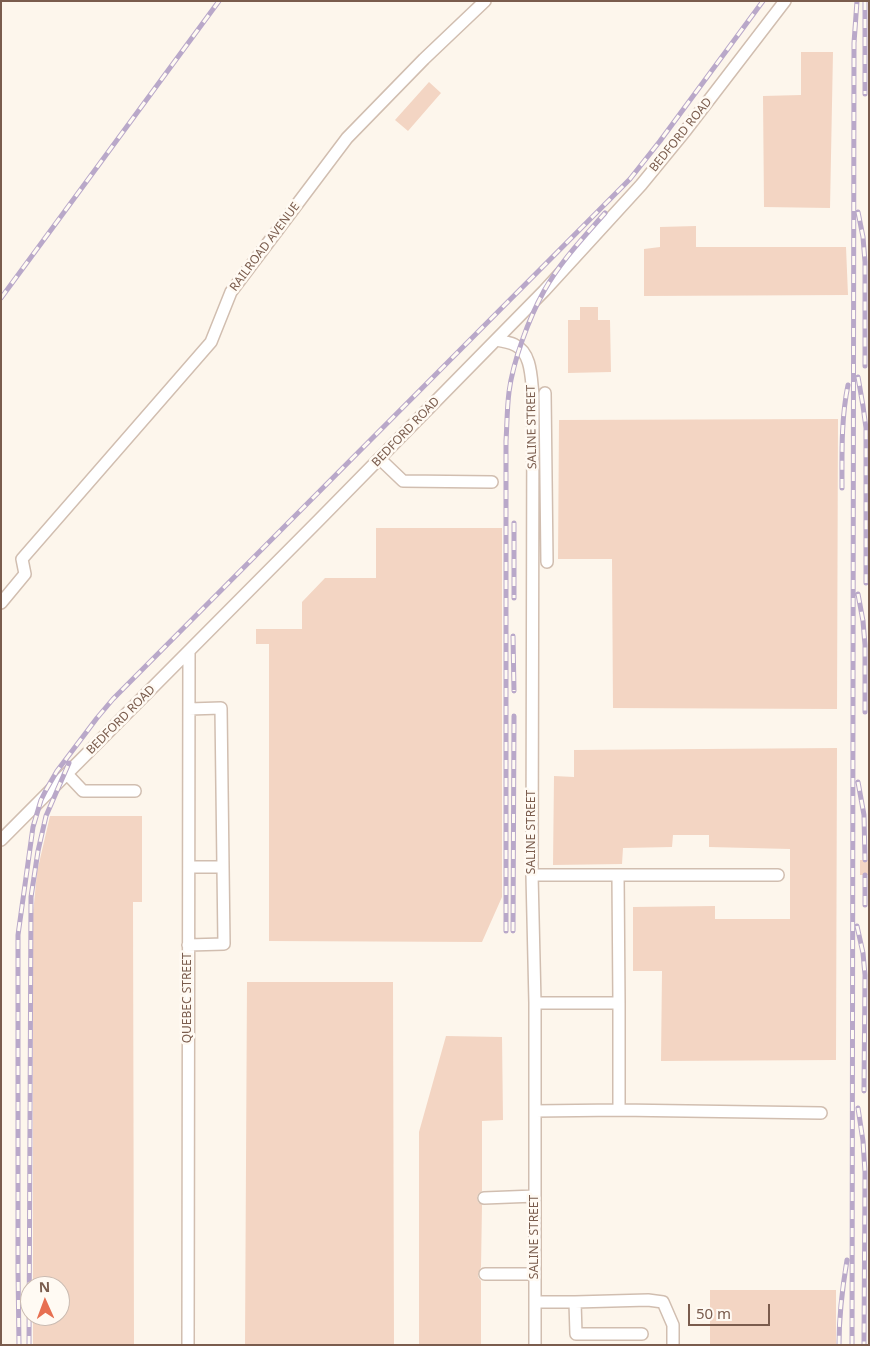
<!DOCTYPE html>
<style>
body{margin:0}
#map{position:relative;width:870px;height:1346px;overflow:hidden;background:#fdf6ec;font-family:"Noto Sans",sans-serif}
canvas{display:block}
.frame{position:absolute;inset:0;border:2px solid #7a5c4d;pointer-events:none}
.north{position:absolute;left:20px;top:1276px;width:50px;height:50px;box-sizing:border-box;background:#fffaf3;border:1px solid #cabbb1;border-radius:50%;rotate:358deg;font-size:14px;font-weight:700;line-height:20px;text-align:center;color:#7a5c4d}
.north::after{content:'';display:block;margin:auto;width:18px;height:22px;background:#e76f51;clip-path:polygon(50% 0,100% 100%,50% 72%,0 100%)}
.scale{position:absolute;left:688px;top:1304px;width:82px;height:22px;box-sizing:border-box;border:2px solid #7a5c4d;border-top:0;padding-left:6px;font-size:15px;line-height:18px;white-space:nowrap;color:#7a5c4d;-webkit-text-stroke:4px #fffaf3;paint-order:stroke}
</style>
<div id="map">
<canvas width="870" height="1346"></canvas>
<div class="frame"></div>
<div class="north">N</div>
<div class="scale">50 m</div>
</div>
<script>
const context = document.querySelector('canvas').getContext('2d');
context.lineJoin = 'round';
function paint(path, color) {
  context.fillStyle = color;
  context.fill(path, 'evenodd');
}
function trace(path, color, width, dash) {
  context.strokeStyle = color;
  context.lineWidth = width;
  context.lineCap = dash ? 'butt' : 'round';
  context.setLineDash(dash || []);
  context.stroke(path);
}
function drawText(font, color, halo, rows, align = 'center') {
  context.font = font + ' "Noto Sans",sans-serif';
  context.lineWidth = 5;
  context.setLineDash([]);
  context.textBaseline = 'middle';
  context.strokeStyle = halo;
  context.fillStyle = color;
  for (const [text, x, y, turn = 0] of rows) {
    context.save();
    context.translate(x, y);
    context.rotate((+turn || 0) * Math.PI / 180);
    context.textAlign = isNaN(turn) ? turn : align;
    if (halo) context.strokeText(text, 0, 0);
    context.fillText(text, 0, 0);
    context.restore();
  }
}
paint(new Path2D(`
 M801,52h32l-3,156 -66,-1 -1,-111 38,-1z
 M429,82l12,11 -33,38 -13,-11z
 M696,226v21h150l2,48 -204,1v-47l16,-2v-20z
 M580,307h18v13h12l1,52 -43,1v-53h12z
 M838,419l-1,290 -224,-1 -1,-149h-54l1,-139z
 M376,528h126v369l-20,45 -213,-1v-297h-13v-15h46v-27l23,-24h51z
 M837,748l-1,312 -175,1 1,-90h-29v-64l82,-1v13h75v-70l-81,-2v-12h-36l-1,12 -49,1 -1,16 -69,1 1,-89 20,1v-27z
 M50,816h92v86h-9l1,442h-101v-28h27v-30h-27v-372l4,-42z
 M860,860h9v15h-9z
 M247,982h146l1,363h-149z
 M446,1036l56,1 1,83 -21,1v70l-4,3 -1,4 1,4 4,3 -1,62 -3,7v3l3,4v64h-62v-213z
 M710,1290h126v55h-126z`), '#f3d5c3');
const minor = new Path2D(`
 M496,340c6,1 13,2 19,5 17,8 16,34 18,50l-1,480 3,128v342
 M545,393l2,169
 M380,459l23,22 89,1
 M1,603l24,-29 -3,-15 189,-217 20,-50 116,-154 77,-79 61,-58
 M67,774l16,17h52
 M1,840l318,-320 225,-229 97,-106 45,-55 99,-129
 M189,867h34l-2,-159 -32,1
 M532,875h86l1,128h-84
 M618,875h160
 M188,945l36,-1 -1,-77
 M619,1110l202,3
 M535,1111l84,-1v-107
 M484,1198l51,-2
 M485,1274h50
 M535,1302h40l73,-2 15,2 10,23v20
 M575,1302l1,32h66
 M188,1345l1,-694`);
trace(minor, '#d1beb0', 14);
trace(minor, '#fff', 11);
const rail = new Path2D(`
 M865,1v93
 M858,212l5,25 2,25v104
 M1,298l218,-297
 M858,377l5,29 3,22v155
 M842,488c0,-35 -1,-69 6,-103
 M514,523v75
 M858,594l5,27 2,24v67
 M513,636l1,55
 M858,782l6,33 1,45
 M865,905v-30
 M857,926l6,27 2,22 -1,116
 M506,931v-490c1,-16 1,-33 3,-49 4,-31 20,-74 35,-101 16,-29 39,-53 61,-78
 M513,931l1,-215
 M858,1108l5,33 2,31 -1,173
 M19,1345l-1,-75v-335l15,-108 8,-27 5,-10 11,-19 40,-53 16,-19 517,-520 30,-38 103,-140
 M29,1345l2,-448 7,-46 8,-35 23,-53
 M839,1345c0,-30 3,-55 8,-85
 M852,1345l2,-1302 3,-42`);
trace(rail, '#b9a8c9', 5);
trace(rail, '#fffaf3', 3, [9]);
drawText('12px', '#7a5c4d', '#fffaf3', [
 ["BEDFORD ROAD",681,135,-51],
 ["RAILROAD AVENUE",265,247,-53],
 ["SALINE STREET",532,427,-91],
 ["BEDFORD ROAD",406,432,-46],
 ["BEDFORD ROAD",121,720,-45],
 ["SALINE STREET",532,832,-90],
 ["QUEBEC STREET",188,998,-90],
 ["SALINE STREET",535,1237,-90]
]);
</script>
